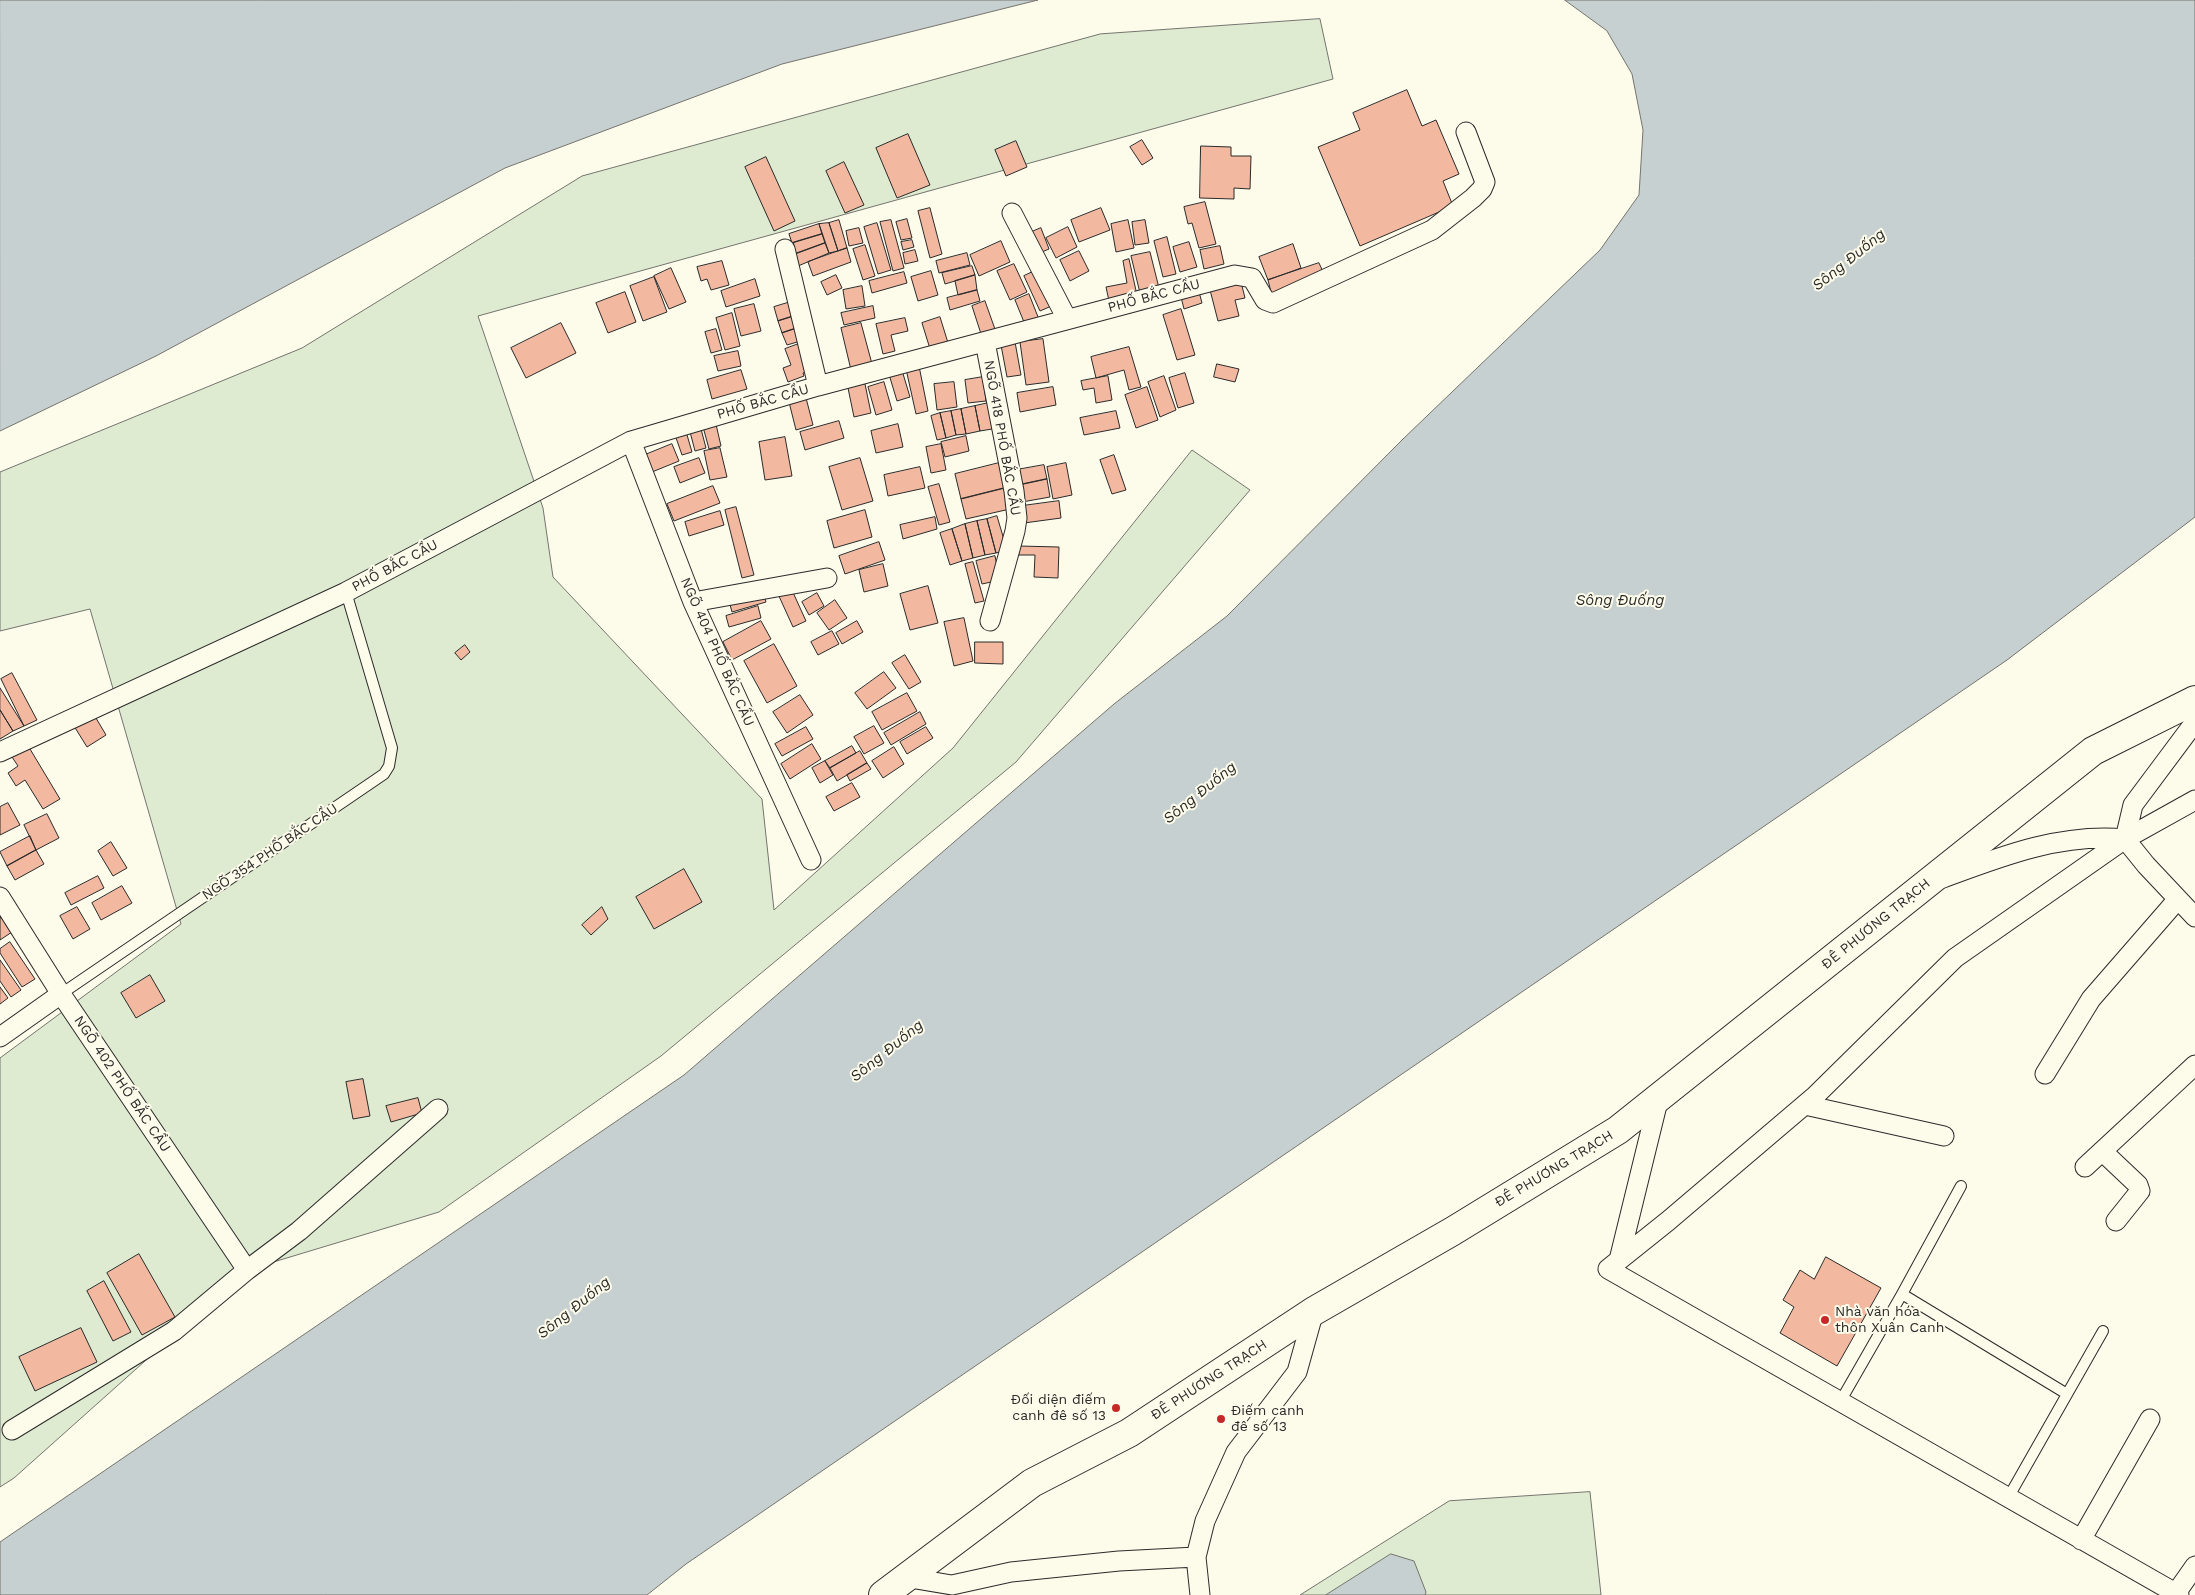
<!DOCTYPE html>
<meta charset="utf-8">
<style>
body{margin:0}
canvas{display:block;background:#fdfbea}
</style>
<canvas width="2195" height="1595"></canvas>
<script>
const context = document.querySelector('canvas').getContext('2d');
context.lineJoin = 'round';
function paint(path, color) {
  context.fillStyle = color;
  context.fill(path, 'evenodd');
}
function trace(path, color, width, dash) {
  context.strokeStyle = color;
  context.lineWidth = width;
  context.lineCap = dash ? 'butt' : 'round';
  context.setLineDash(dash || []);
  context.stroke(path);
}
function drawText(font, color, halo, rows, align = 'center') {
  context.font = font + ' "Work Sans",sans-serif';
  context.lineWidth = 4;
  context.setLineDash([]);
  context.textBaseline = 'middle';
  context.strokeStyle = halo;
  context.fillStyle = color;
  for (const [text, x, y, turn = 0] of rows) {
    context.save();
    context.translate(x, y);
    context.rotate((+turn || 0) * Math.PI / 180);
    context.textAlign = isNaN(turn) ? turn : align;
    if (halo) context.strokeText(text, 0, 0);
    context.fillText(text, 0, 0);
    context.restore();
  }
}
const green = new Path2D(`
 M1320,19l13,60 -855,237 65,192 10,69 209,222 12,111 179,-162 239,-298 58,40 -234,272 -355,294 -222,156 -192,58 -233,208 -14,9v-429l181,-134 -91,-315 -90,22v-159l302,-124 280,-172 518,-142z
 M1590,1492l11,103h-301l149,-94z`);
paint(green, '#deebd1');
trace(green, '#74746e', 1);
const water = new Path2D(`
 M0,0h1038l-256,64 -277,104 -349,188 -156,75z
 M1565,0h630v517l-188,143 -1321,904 -39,31h-647v-53l684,-467 430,-371 113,-88 176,-177 197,-189 39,-55 4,-65 -11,-56 -25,-43z
 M1391,1554l23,7 12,31 -1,3h-99z`);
paint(water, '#c7d0d0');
trace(water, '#74746e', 1);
const building = new Path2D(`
 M1407,90l15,36 14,-6 23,54 -16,7 10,25 -93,40 -42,-99 42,-17 -7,-17z
 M908,134l22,51 -33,13 -21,-50z
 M1142,140l11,18 -11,7 -12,-18z
 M1016,141l11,26 -21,9 -11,-26z
 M1201,146l30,1v9h20l-1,33 -16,-1v11l-34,-1z
 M766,157l29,64 -21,10 -29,-64z
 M844,162l20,43 -19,8 -19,-42z
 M1205,202l11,42 -17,4 -7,-25 -4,1 -4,-17z
 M930,208l12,46 -12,4 -12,-47z
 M1101,208l9,22 -31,12 -8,-22z
 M907,219l5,19 -11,2 -5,-18z
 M839,220l8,28 -9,3 -9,-28z
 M891,220l13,48 -11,3 -13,-49z
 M1128,220l6,28 -18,4 -5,-28z
 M1145,220l4,23 -14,2 -3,-23z
 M829,223l9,28 -9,2 -10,-29z
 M877,223l14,47 -13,4 -14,-47z
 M819,224l3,10 -30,9 -3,-9z
 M1068,227l9,20 -21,11 -10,-20z
 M859,228l4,15 -14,3 -3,-15z
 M1041,228l8,21 -14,6 -8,-21z
 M822,234l3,9 -30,11 -3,-11z
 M1167,237l9,37 -13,3 -9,-36z
 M912,240l2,7 -11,3 -2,-8z
 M1001,241l9,21 -31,14 -9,-21z
 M1189,242l8,25 -17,5 -7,-25z
 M825,243l4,10 -31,13 -3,-12z
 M1293,244l8,24 -33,12 -9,-23z
 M865,245l10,31 -12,4 -10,-31z
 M1220,246l4,18 -20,5 -4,-19z
 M847,248l4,14 -38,14 -5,-14z
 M915,250l3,11 -13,3 -2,-11z
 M1079,251l10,20 -19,10 -10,-21z
 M1150,252l9,36 -19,5 -9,-37z
 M967,253l3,12 -31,8 -3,-12z
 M1129,259l8,36 -28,6 -3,-14 21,-4 -4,-22z
 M722,261l7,24 -18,5 -4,-11 -6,2 -4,-14z
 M1319,263l6,13 -53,20 -4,-16z
 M1014,264l13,28 -17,8 -13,-29z
 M972,266l3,9 -30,9 -3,-11z
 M671,268l15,34 -17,7 -15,-33z
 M1039,269l17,35 -16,7 -16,-35z
 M931,271l7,24 -20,6 -7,-24z
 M904,272l3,11 -35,10 -3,-12z
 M836,275l6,13 -15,7 -6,-13z
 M975,275l2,15 -19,5 -3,-14z
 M654,277l13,35 -24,9 -13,-35z
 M1240,278l5,20 -10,2 4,16 -21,5 -9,-35z
 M755,279l5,17 -34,11 -5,-16z
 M862,286l3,20 -19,3 -3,-19z
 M1198,288l4,15 -18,6 -4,-16z
 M977,290l3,11 -30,9 -3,-12z
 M625,292l11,30 -28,11 -12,-30z
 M1029,294l11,28 -14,5 -11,-27z
 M794,301l3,14 -19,6 -4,-14z
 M985,301l11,31 -14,5 -10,-31z
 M754,304l7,27 -20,5 -7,-27z
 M873,306l2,12 -31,7 -3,-12z
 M1181,309l14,46 -18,5 -14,-45z
 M732,313l8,33 -15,4 -9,-32z
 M797,315l3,12 -18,6 -4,-12z
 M940,317l9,29 -18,6 -9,-29z
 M905,318l3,13 -17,4 4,16 -12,3 -7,-30z
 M561,323l15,30 -50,25 -15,-30z
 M861,323l11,41 -21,6 -10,-42z
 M800,327l4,13 -17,5 -5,-12z
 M716,329l6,21 -11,3 -6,-21z
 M1043,339l6,43 -23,3 -6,-43z
 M804,342l9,27 -10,4 1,3 -16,6 -5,-14 8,-3 -6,-16z
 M1015,342l6,33 -14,2 -6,-32z
 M1129,347l12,40 -12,3 -5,-20 -28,8 -5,-21z
 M738,351l3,15 -23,5 -4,-15z
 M1217,364l22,5 -4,13 -21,-5z
 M919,366l9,45 -12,3 -10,-45z
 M901,367l9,30 -13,4 -9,-30z
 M741,370l6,19 -35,10 -5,-19z
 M1185,373l9,30 -16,5 -9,-30z
 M1108,376l4,24 -16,3 -2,-15 -11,2 -2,-9z
 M1164,376l12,34 -16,7 -12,-35z
 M983,377l3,24 -18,2 -3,-23z
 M884,382l8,28 -16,5 -8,-28z
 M954,382l3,25 -20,3 -3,-26z
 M865,384l6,29 -17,4 -6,-29z
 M1053,387l3,18 -36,7 -3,-19z
 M1147,387l11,33 -22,8 -11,-33z
 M805,394l8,31 -17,5 -8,-32z
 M993,402l5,26 -18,3 -5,-25z
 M975,406l5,25 -14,3 -5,-25z
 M961,409l5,25 -10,1 -5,-24z
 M951,411l5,24 -10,3 -6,-25z
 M1116,411l4,17 -36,7 -4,-17z
 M940,413l6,25 -9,2 -6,-24z
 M715,420l6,26 -12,3 -7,-26z
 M839,421l5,17 -39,12 -5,-18z
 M898,424l5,23 -27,6 -5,-22z
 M700,425l6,23 -11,3 -6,-23z
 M685,428l7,24 -10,3 -8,-23z
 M966,436l3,15 -24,6 -4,-15z
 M785,437l7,39 -27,4 -6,-38z
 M672,444l7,17 -27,11 -7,-17z
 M941,444l5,26 -15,3 -5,-26z
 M720,448l7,29 -17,3 -6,-29z
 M1114,455l12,35 -14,4 -12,-34z
 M699,458l6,15 -25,10 -6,-16z
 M860,458l13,43 -31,9 -13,-43z
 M999,463l6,25 -44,11 -6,-25z
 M1066,463l6,32 -19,4 -6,-32z
 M1044,465l3,14 -28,6 -3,-15z
 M920,467l5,21 -37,8 -4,-21z
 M1047,479l3,18 -28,5 -3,-17z
 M939,484l11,38 -11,3 -11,-38z
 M713,486l7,17 -46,18 -7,-17z
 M1005,488l5,21 -44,10 -5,-20z
 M1059,501l2,17 -37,5 -2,-17z
 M736,507l18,68 -12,3 -17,-68z
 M865,510l7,27 -38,11 -7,-27z
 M720,511l4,14 -35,11 -4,-14z
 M997,516l10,34 -11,3 -9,-34z
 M935,517l2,12 -34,10 -3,-14z
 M987,519l9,34 -11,2 -8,-34z
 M977,521l8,34 -12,3 -8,-34z
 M965,524l8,34 -11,3 -10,-32z
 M952,529l10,32 -12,4 -10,-32z
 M879,542l6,18 -40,14 -6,-18z
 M1019,546l40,1 -1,31 -24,-1 1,-22h-16z
 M995,556l5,24 -18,4 -6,-23z
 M973,562l11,39 -9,2 -10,-39z
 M883,564l5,22 -24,6 -5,-22z
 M928,586l10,37 -28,7 -10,-36z
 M791,588l15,33 -13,6 -15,-33z
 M763,591l3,11 -34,10 -3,-11z
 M817,593l7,13 -15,9 -7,-13z
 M835,600l12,18 -18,12 -12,-17z
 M758,606l3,12 -32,9 -3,-11z
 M964,618l9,43 -19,5 -10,-44z
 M761,621l10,18 -39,21 -9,-18z
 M857,621l6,11 -21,12 -6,-11z
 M832,631l7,13 -21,11 -7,-13z
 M975,642h28v22l-28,-1z
 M774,644l23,42 -30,17 -23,-42z
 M465,645l5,7 -9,8 -6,-7z
 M905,655l16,27 -12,7 -17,-26z
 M884,672l12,16 -29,21 -12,-16z
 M12,673l25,47 -13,6 -23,-47z
 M0,688l24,38 -11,5 -13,-21z
 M907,693l10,18 -35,19 -10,-18z
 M800,695l13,20 -26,18 -14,-21z
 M0,710l13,21 -13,8z
 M920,712l6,12 -35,21 -7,-12z
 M93,713l13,22 -19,12 -13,-21z
 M874,726l10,17 -20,11 -10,-17z
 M806,727l7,12 -31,17 -7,-12z
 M926,727l7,11 -26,16 -7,-12z
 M27,744l33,55 -17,10 -18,-29 -9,6 -8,-13 10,-7 -8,-12z
 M812,744l9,15 -31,20 -9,-15z
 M852,746l4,7 -26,15 -5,-7z
 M894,747l10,17 -21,14 -11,-17z
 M860,751l7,12 -30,18 -7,-13z
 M825,761l8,14 -13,8 -8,-15z
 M867,763l4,6 -21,12 -3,-6z
 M852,783l8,14 -26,14 -8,-14z
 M8,803l12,22 -20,10v-28z
 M47,814l12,24 -23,12 -12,-25z
 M30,836l6,14 -29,16 -7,-14z
 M111,842l16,26 -14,8 -15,-25z
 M36,850l8,14 -29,16 -8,-14z
 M684,869l18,33 -48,27 -18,-32z
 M98,876l6,12 -33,17 -6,-12z
 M122,886l10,17 -31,17 -9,-17z
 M77,907l13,22 -17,10 -13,-23z
 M602,907l6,12 -17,16 -9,-10z
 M2,917l10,15 -12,8v-22z
 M10,942l25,37 -13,8 -22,-34v-4z
 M0,960l21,30 -10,7 -11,-16z
 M150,975l15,26 -29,17 -15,-25z
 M0,987l8,11 -8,6z
 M363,1079l7,37 -17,3 -7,-37z
 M418,1098l4,15 -31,9 -5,-16z
 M139,1254l36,63 -33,18 -35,-62z
 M1826,1257l55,31 -44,78 -57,-33 14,-26 -11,-7 17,-30 14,9z
 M104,1281l27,51 -18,9 -26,-50z
 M81,1328l16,34 -62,29 -16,-34z`);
paint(building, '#f2b8a0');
trace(building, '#2b2b2b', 1);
const lane = new Path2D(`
 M61,994l323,-220 5,-8 3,-18 -46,-156
 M1961,1186l-59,108 165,100
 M1840,1402l62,-108
 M2008,1498l95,-167`);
const street = new Path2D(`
 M1012,213l55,106
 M785,249l33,137
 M985,342l29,149 3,27 -2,13 -25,90
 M631,441l62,161 118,258
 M693,602l134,-24
 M2195,722l-62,83 -8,34 21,26 49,52
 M0,752l346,-160 285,-151 187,-55 417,-111 17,3 13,22 8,3 159,-73 41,-32 9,-9 3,-7 -19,-50
 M1943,878c59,-22 118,-45 182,-39
 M0,897l61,97 186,276
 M0,1037l61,-43
 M2045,1074l46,-75 87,-100
 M1805,1105l139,31
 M2102,1151l36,34 2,6 -24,30
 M2085,1167l110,-102
 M1619,1260l40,-163
 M12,1430l162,-99 73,-61 52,-39 139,-122
 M2081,1540l69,-121
 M904,1577l48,8 59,-13 108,-11 77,-4
 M2176,1593l19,-27
 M1200,1595l-4,-38 9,-36 31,-69 61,-80 17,-61
 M2179,1595l-571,-326 60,-48 147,-125 140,-138 170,-119 70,-39`);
const primary = new Path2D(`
 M883,1595l149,-112 97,-50 185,-122 139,-80 165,-101 475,-379 102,-51`);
trace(lane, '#2b2b2b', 12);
trace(street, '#2b2b2b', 21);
trace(primary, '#2b2b2b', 30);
trace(lane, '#fdfbea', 10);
trace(street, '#fdfbea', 19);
trace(primary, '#fdfbea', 28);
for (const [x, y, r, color] of [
 [1825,1320,5,"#c62828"],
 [1116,1408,5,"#c62828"],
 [1221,1419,5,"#c62828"]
]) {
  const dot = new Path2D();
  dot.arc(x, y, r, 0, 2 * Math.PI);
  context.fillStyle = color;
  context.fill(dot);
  trace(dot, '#fdfbea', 2);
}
drawText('14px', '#2b2b2b', '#fdfbea', [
 ["PHỐ BẮC CẦU",1154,296,-15],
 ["PHỐ BẮC CẦU",763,402,-16],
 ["NGÕ 418 PHỐ BẮC CẦU",1002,438,80],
 ["PHỐ BẮC CẦU",395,566,-28],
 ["NGÕ 404 PHỐ BẮC CẦU",717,652,66],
 ["NGÕ 354 PHỐ BẮC CẦU",270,852,-34],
 ["ĐÊ PHƯƠNG TRẠCH",1876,924,-39],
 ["NGÕ 402 PHỐ BẮC CẦU",122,1084,56],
 ["ĐÊ PHƯƠNG TRẠCH",1554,1169,-31],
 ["ĐÊ PHƯƠNG TRẠCH",1209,1380,-33]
]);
drawText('14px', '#2b2b2b', '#fdfbea', [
 ["Nhà văn hóa",1835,1312],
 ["thôn Xuân Canh",1835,1328],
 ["Đối diện điếm",1106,1400,"right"],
 ["canh đê số 13",1106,1416,"right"],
 ["Điếm canh",1231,1411],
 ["đê số 13",1231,1427]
], 'left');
drawText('italic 15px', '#2b2b2b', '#fdfbea', [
 ["Sông Đuống",1849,260,-39],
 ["Sông Đuống",1620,601],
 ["Sông Đuống",1200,793,-39],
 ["Sông Đuống",887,1051,-39],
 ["Sông Đuống",574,1308,-39]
]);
</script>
